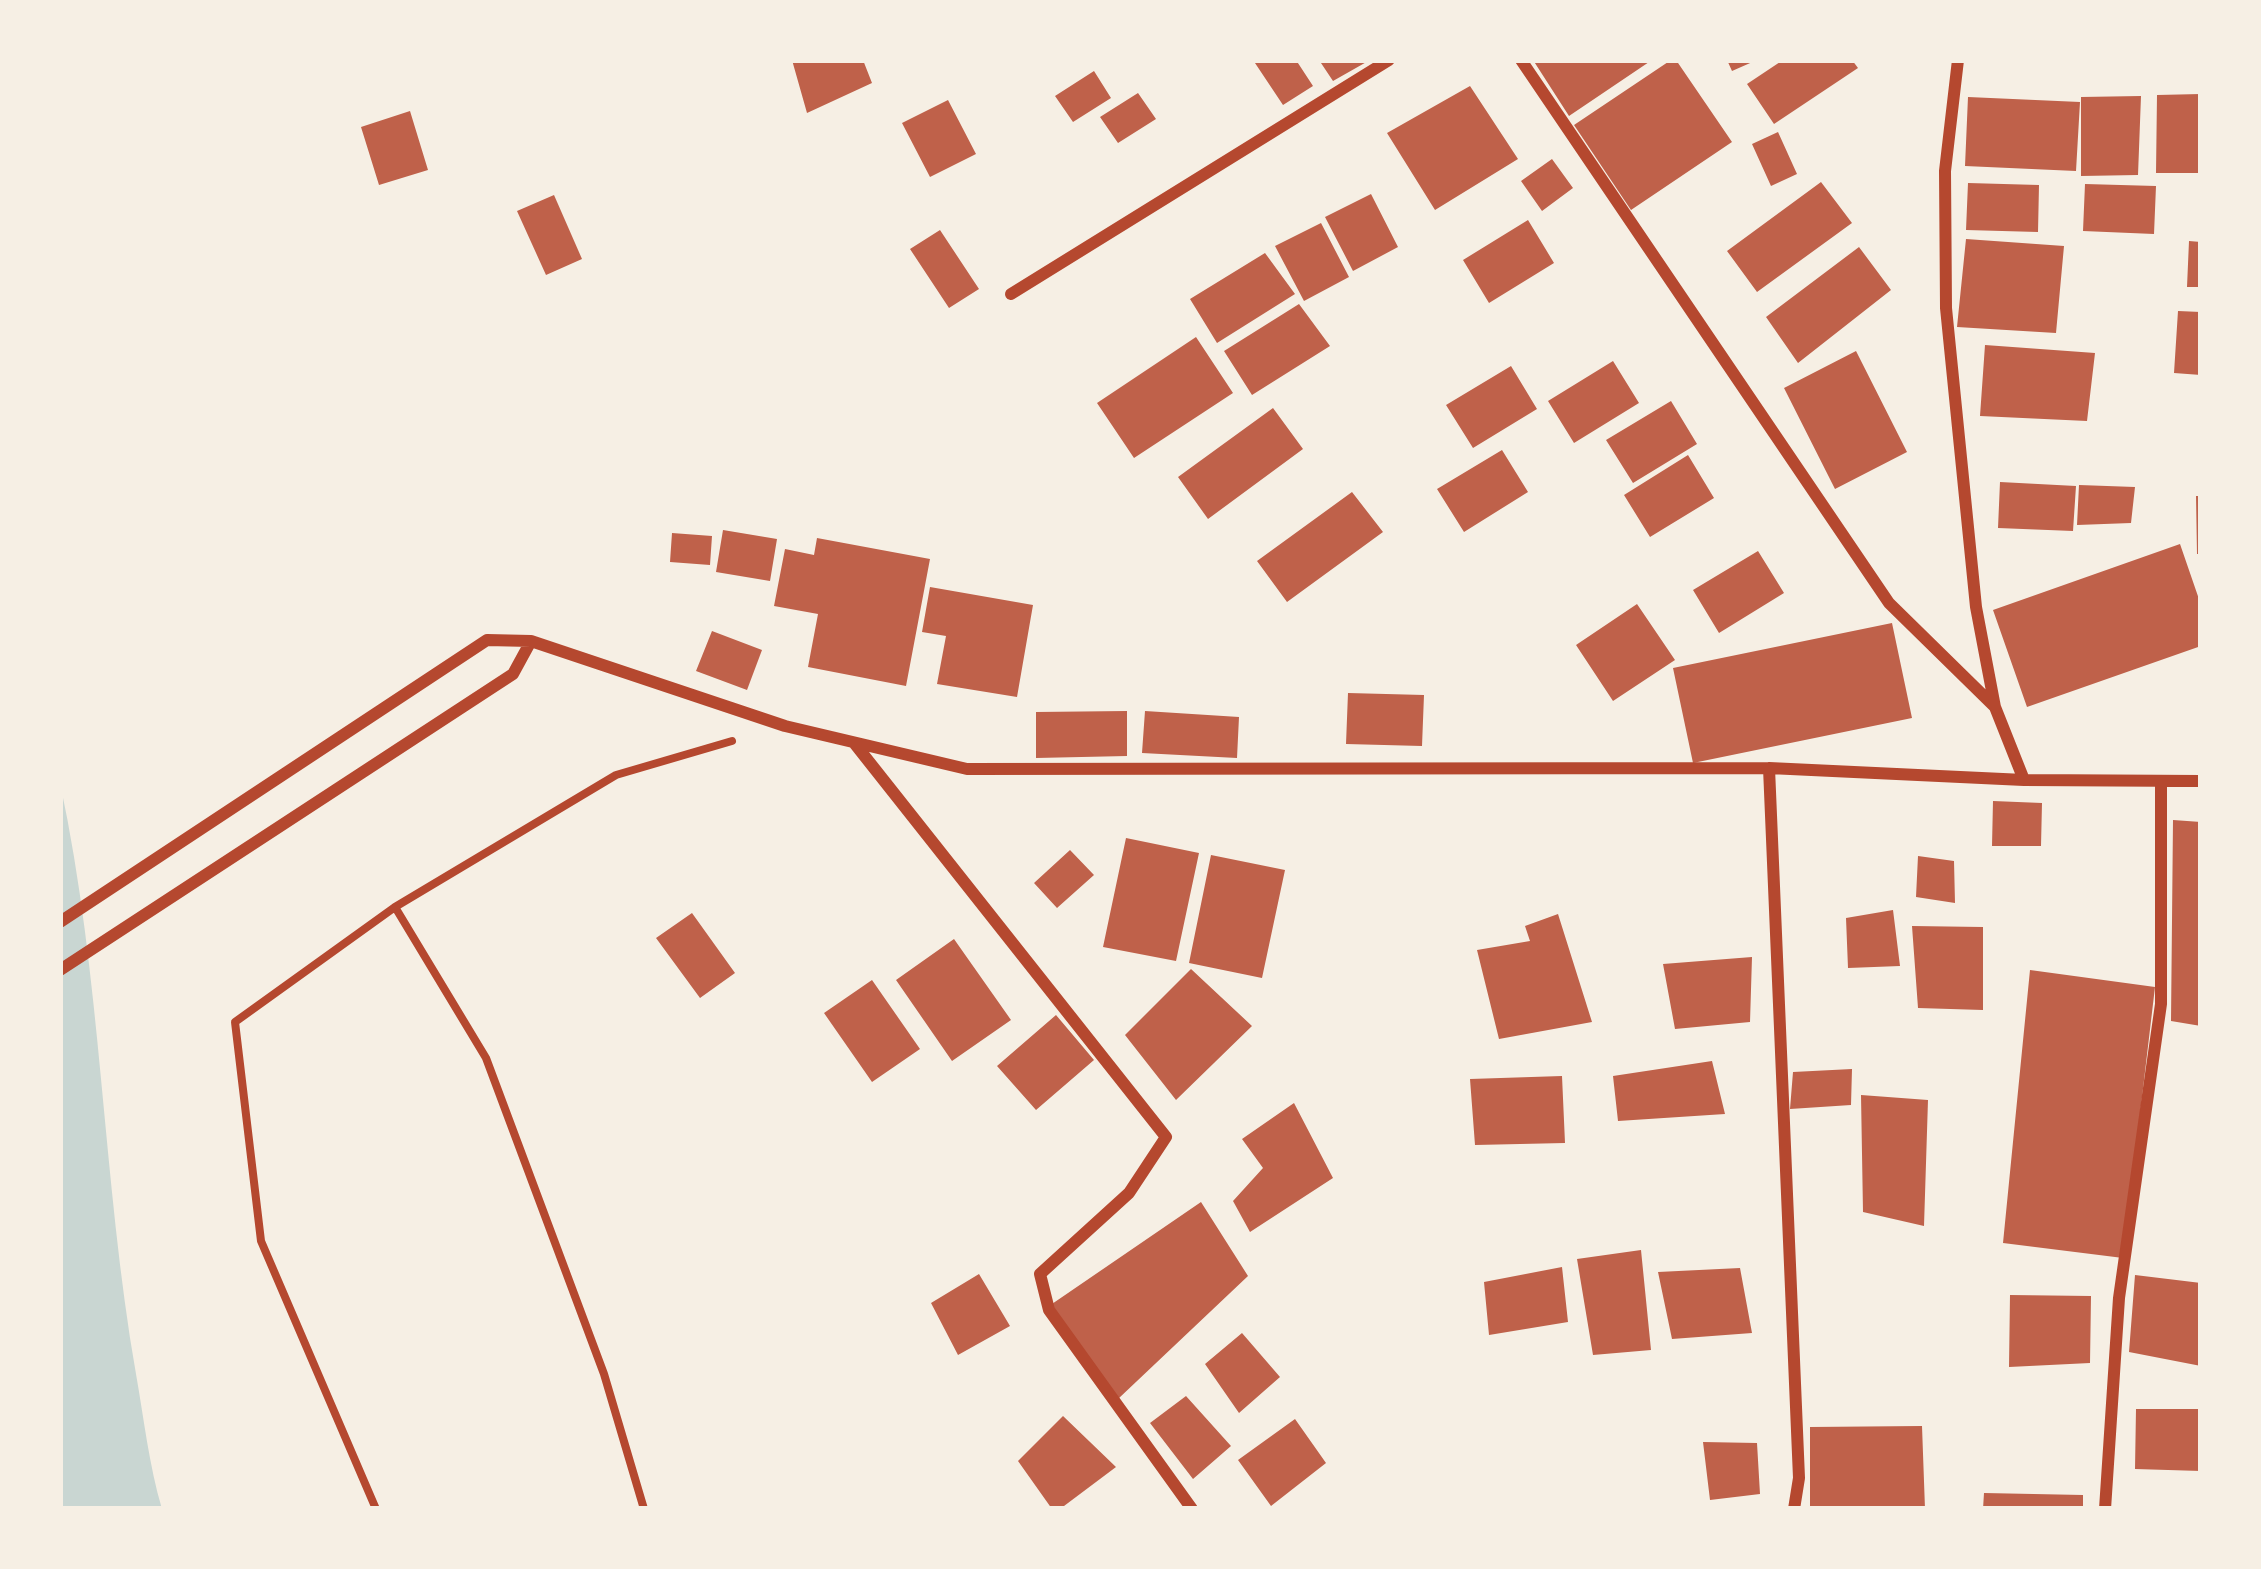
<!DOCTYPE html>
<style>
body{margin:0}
#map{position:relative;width:2261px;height:1569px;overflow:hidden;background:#f6efe4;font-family:Cabin,sans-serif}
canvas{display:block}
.frame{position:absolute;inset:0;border:63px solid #f6efe4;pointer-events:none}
</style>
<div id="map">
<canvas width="2261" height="1569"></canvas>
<div class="frame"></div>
</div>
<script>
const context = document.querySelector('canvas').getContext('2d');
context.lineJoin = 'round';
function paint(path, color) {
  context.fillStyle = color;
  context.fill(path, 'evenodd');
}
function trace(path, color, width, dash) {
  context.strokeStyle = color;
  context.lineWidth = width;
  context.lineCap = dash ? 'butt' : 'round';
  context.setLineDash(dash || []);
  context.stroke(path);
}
paint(new Path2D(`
 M60,783c42,195 42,395 76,591 8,45 13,91 26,135h-102z`), '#c9d6d2');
paint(new Path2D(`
 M792,60h71l9,23 -65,30z
 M1253,60h43l17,26 -30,19z
 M1319,60h51l-37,21z
 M1533,60h119l-83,56z
 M1671,60h5l56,82 -101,68 -57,-85z
 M1727,60h30l-25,11z
 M1783,60h69l6,8 -84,56 -27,-40z
 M1094,71l17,27 -38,24 -18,-26z
 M1470,86l48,73 -83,51 -48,-77z
 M1138,93l18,26 -38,24 -18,-26z
 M2201,94v79h-45l1,-78z
 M2141,96l-3,79 -57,1v-79z
 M1968,97l112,5 -4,69 -111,-5z
 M948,100l28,54 -46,23 -28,-54z
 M410,111l18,59 -49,15 -18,-58z
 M1778,132l19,42 -26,12 -19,-42z
 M1552,159l21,29 -31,23 -21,-30z
 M1821,182l31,41 -95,69 -30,-41z
 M1968,183l71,2 -1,47 -72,-2z
 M2085,184l71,2 -2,48 -71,-3z
 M1371,194l27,53 -45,24 -28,-54z
 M554,195l28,64 -36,16 -29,-64z
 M1528,220l26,43 -65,40 -26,-43z
 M1321,223l28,54 -45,24 -29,-55z
 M940,230l39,59 -30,19 -39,-59z
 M1966,239l98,7 -8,87 -99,-6z
 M2189,241l12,1v45h-14z
 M1859,247l32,43 -93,73 -32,-46z
 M1265,253l30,41 -78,49 -27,-44z
 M1299,304l31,42 -78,49 -28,-44z
 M2178,311l23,1v63l-27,-2z
 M1196,337l37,56 -99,65 -37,-55z
 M1985,345l110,8 -8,68 -107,-5z
 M1856,351l51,101 -72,37 -51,-101z
 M1613,361l26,42 -65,40 -26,-42z
 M1511,366l26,43 -64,39 -27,-43z
 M1671,401l26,43 -64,39 -27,-43z
 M1273,408l30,41 -95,70 -30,-42z
 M1502,450l26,42 -64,40 -27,-43z
 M1688,455l26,43 -64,39 -26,-42z
 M2000,482l76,4 -3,45 -75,-3z
 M2079,485l56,2 -4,36 -54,2z
 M1352,492l31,40 -96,70 -30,-41z
 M2196,496h5v58h-4z
 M723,530l54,9 -7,42 -54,-9z
 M672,533l40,3 -2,29 -40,-3z
 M817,538l113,21 -24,127 -98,-19 10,-53 -44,-8 11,-57 29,6z
 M2180,544l21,61v41l-174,61 -34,-97z
 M1758,551l26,42 -65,40 -26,-43z
 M930,587l103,18 -16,92 -80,-13 9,-48 -24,-4z
 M1637,604l38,56 -62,41 -37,-56z
 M1892,623l20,95 -219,45 -20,-95z
 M712,631l50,19 -15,40 -51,-19z
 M1348,693l76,2 -2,51 -76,-2z
 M1127,711v45l-91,2v-46z
 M1145,711l94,6 -2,41 -95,-5z
 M1993,801l49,2 -1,43h-49z
 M2173,820l28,2v204l-30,-5z
 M1126,838l73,15 -23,108 -73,-14z
 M1070,850l24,25 -37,33 -23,-25z
 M1211,855l74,15 -23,108 -73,-15z
 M1918,856l36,5 1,42 -39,-6z
 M1893,910l7,56 -52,2 -2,-50z
 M692,913l43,60 -35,25 -44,-60z
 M1558,914l34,108 -93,17 -22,-89 53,-9 -5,-15z
 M1912,926l71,1v83l-65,-2z
 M954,939l57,81 -59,41 -56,-81z
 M1752,957l-2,65 -75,7 -12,-65z
 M1191,969l61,57 -76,74 -51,-65z
 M2030,970l125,17 -32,271 -120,-15z
 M872,980l48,69 -48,33 -48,-69z
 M1056,1015l38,45 -58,50 -39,-44z
 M1712,1061l13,53 -107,7 -5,-45z
 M1852,1069l-1,36 -61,4 3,-37z
 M1562,1076l3,67 -90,2 -5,-66z
 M1861,1095l67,5 -4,126 -61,-14z
 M1294,1103l39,75 -83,54 -17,-31 30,-33 -21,-29z
 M1201,1202l47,74 -130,123 -69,-93z
 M1641,1250l10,100 -58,5 -16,-96z
 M1562,1267l6,55 -79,13 -5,-53z
 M1740,1268l12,65 -80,6 -14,-67z
 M979,1274l31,52 -52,29 -27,-52z
 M2135,1275l66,8v83l-72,-14z
 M2010,1295l81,1 -1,67 -81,4z
 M1242,1333l38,44 -41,36 -34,-49z
 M1186,1396l45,50 -38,33 -43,-56z
 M2136,1409h65v62l-66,-2z
 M1063,1416l53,51 -56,42h-8l-34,-48z
 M1295,1419l31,44 -55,43 -33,-46z
 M1922,1426l3,83h-115v-82z
 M1703,1442l54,1 3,51 -50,6z
 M1984,1493l99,2v14h-100z`), '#bf614a');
trace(new Path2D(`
 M395,907l91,151 118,316 40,135
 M376,1509l-115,-268 -26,-219 160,-115 221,-132 116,-34`), '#b5482f', 8);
trace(new Path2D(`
 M1521,60l368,543 106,104
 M1958,60l-13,111 1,137 30,299 19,100 29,73
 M1011,294l378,-234
 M855,744l311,393 -37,56 -89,81 9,36 143,199
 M1769,768l30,710 -5,31
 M60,922l427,-282 44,1 254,85 182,43 802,-1 255,12 177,1
 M60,970l453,-296 18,-33
 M2105,1509l14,-211 42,-294v-223`), '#b5482f', 12);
</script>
